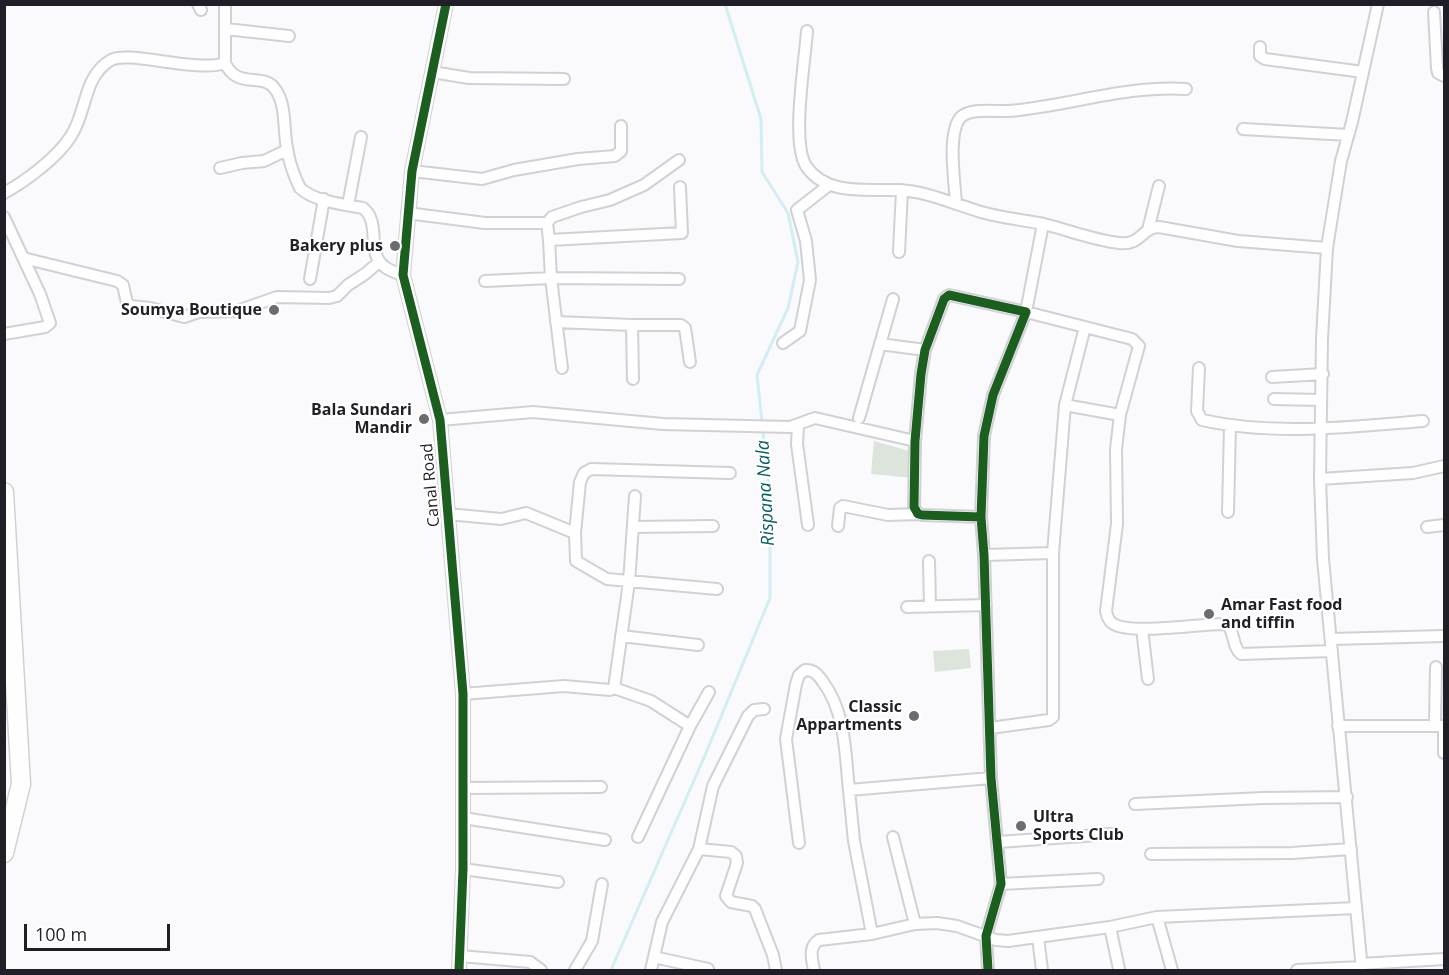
<!DOCTYPE html>
<style>
body{margin:0}
#map{position:relative;width:1449px;height:975px;overflow:hidden;background:#faf9fc;font-family:"Open Sans",sans-serif}
canvas{display:block}
.frame{position:absolute;inset:0;border:6px solid #201e26;pointer-events:none}
.scale{position:absolute;left:24px;top:924px;width:146px;height:27px;box-sizing:border-box;border:3px solid #201e26;border-top:0;padding-left:8px;font-size:18px;line-height:21px;white-space:nowrap;color:#201e26;-webkit-text-stroke:4px #fff;paint-order:stroke}
</style>
<div id="map">
<canvas width="1449" height="975"></canvas>
<div class="frame"></div>
<div class="scale">100 m</div>
</div>
<script>
const context = document.querySelector('canvas').getContext('2d');
context.lineJoin = 'round';
function paint(path, color) {
  context.fillStyle = color;
  context.fill(path, 'evenodd');
}
function trace(path, color, width, dash) {
  context.strokeStyle = color;
  context.lineWidth = width;
  context.lineCap = dash ? 'butt' : 'round';
  context.setLineDash(dash || []);
  context.stroke(path);
}
function drawText(font, color, halo, rows, align = 'center') {
  context.font = font + ' "Open Sans",sans-serif';
  context.lineWidth = 4.5;
  context.setLineDash([]);
  context.textBaseline = 'middle';
  context.strokeStyle = halo;
  context.fillStyle = color;
  for (const [text, x, y, turn = 0] of rows) {
    context.save();
    context.translate(x, y);
    context.rotate((+turn || 0) * Math.PI / 180);
    context.textAlign = isNaN(turn) ? turn : align;
    if (halo) context.strokeText(text, 0, 0);
    context.fillText(text, 0, 0);
    context.restore();
  }
}
paint(new Path2D(`
 M874,441l39,11v26l-42,-4z
 M969,649l2,19 -36,4 -2,-21z`), '#dce4db');
trace(new Path2D(`
 M611,970l95,-217 64,-155v-100l-13,-123 31,-67 10,-46 -10,-49 -26,-41 -1,-53 -36,-115`), '#d2eef2', 3);
const minor = new Path2D(`
 M198,4l3,6
 M225,4v59c12,27 39,9 50,26 12,16 8,41 12,59 2,13 7,28 13,40 15,14 43,16 63,20 19,15 2,45 22,59 5,4 12,6 18,8
 M1434,12l3,56 1,5 6,3
 M226,29l63,7
 M807,31c-2,30 -16,111 -1,135 20,30 61,23 92,24 28,1 56,14 83,22 21,6 42,8 63,12 24,6 49,16 75,19 22,3 23,-16 40,-16l79,14 89,7
 M1260,47v9l5,3 98,13
 M432,72l37,6 95,1
 M1243,129l105,6
 M220,168l22,-5 22,-2 23,-11
 M412,171l70,8 32,-9 64,-11 37,-3 6,-5v-25
 M4,193c22,-12 54,-36 67,-57 16,-24 12,-60 40,-76 18,-10 85,13 114,3
 M956,204c-1,-21 -9,-69 4,-86 10,-11 35,-6 49,-7 59,-5 117,-26 177,-22
 M348,205l13,-68
 M407,213l78,10h62l5,-6 29,-10 29,-7 34,-15 35,-25
 M4,217l36,77 10,29 -5,4 -41,7
 M547,223l2,17 133,-7 -2,-46
 M1043,224l-17,88 106,27 7,7 -19,69 -4,34 1,75 -11,87c1,5 2,9 6,12 17,13 90,0 115,1 8,8 5,23 14,30l91,-3
 M1148,230l11,-44
 M549,240l2,38 11,90
 M899,252l3,-62
 M23,258l94,23 6,4 4,18 4,3 19,2 34,9 15,-5 38,-1 40,-14 52,1 8,-2 11,-11 17,-11 14,-12
 M310,279l14,-80
 M485,281l66,-3 128,1
 M556,322l76,3h49l4,3 5,34
 M632,325l1,54
 M783,343l17,-12 10,-51 -4,-39 -9,-31 32,-25
 M880,344l45,6
 M1199,368l-2,43 5,9c72,16 148,7 221,1
 M1272,377l51,-3
 M1274,399l47,1
 M1065,405l55,10
 M859,418l34,-119
 M440,420l93,-8 130,12 127,3 25,-9 100,23
 M798,425l-1,19 11,81
 M1320,479l93,-6 31,-7
 M1228,512l2,-86
 M448,514l53,5 25,-6 49,20 5,-51 4,-9 7,-4 139,4
 M981,517l-59,-2 -4,-1 -4,-7 1,-66 6,-67 4,-24 19,-51 5,-4 77,17 -33,83 -9,41 -3,81 3,38 7,223 10,106 -15,52 2,34
 M838,526l2,-18 3,-2 45,9 30,-1
 M634,527l79,-1
 M1427,527l17,-2
 M575,533l1,28 31,18 110,10
 M1053,553l12,-148 20,-78
 M984,555l69,-2v164l-4,3 -59,8
 M929,561l1,44
 M907,607l79,-2
 M1142,629l6,50
 M621,636l77,9
 M1332,639l112,-3
 M614,688l37,13 39,25
 M463,694l101,-8 46,4 4,-2 15,-106 6,-86
 M1435,725l1,-58
 M1338,726h106
 M1444,726v27
 M462,788l139,-1
 M849,790l5,51 18,93
 M1135,804l128,-6 84,-1
 M463,818l142,22
 M638,837l52,-111 19,-34
 M893,837l22,87
 M998,842l114,-8
 M799,843l-13,-104 10,-55 3,-9 6,-5c10,0 13,5 18,12 23,31 22,71 26,108l142,-12
 M699,849l32,3 5,4 1,7 -11,33 5,6 21,4 3,3 18,46 3,15
 M1151,854l141,-1 59,-4
 M463,869l95,13
 M1001,884l97,-5
 M1157,917l15,53
 M1110,927l9,42
 M1038,937l4,33
 M460,956l70,6 11,8
 M654,957l54,12
 M1361,964l83,-5
 M575,970l17,-29 10,-57
 M651,970l11,-48 37,-73 14,-63 35,-70 6,-6 10,-1
 M814,970c-2,-11 -6,-23 5,-30l53,-6 43,-10 22,-1 20,3 39,14 12,1 102,-14 47,-10 199,-9
 M1297,970l65,-3
 M1362,970l-39,-411 -3,-80 2,-140 5,-91 14,-87 11,-39 26,-118`);
const tertiary = new Path2D(`
 M446,4l-34,167 -9,104 37,145 23,274v175l-4,101`);
const primary = new Path2D(`
 M4,492l17,292 -17,69`);
trace(minor, '#d1d0d6', 14);
trace(tertiary, '#d1d0d6', 16);
trace(primary, '#d1d0d6', 21);
trace(minor, '#fefeff', 10);
trace(tertiary, '#fefeff', 14);
trace(primary, '#fefeff', 18);
trace(new Path2D(`
 M446,4l-34,167 -9,104 37,145 23,274v175l-4,101
 M981,517l-59,-2 -4,-1 -4,-7 1,-66 6,-67 4,-24 19,-51 5,-4 77,17 -33,83 -9,41 -3,81 3,38 7,223 10,106 -15,52 2,34`), '#1b5e20', 9);
for (const [x, y, r, color] of [
 [395,246,6,"#6c6b71"],
 [274,310,6,"#6c6b71"],
 [424,419,6,"#6c6b71"],
 [1209,614,6,"#6c6b71"],
 [914,716,6,"#6c6b71"],
 [1021,826,6,"#6c6b71"]
]) {
  const dot = new Path2D();
  dot.arc(x, y, r, 0, 2 * Math.PI);
  context.fillStyle = color;
  context.fill(dot);
  trace(dot, '#fff', 2);
}
drawText('bold 16px', '#201e26', '#fff', [
 ["Bakery plus",383,246],
 ["Soumya Boutique",262,310],
 ["Bala Sundari",412,410],
 ["Mandir",412,428],
 ["Amar Fast food",1221,605,"left"],
 ["and tiffin",1221,623,"left"],
 ["Classic",902,707],
 ["Appartments",902,725],
 ["Ultra",1033,817,"left"],
 ["Sports Club",1033,835,"left"]
], 'right');
drawText('16px', '#201e26', '#fff', [
 ["Canal Road",431,485,-95]
]);
drawText('italic 18px', '#095f64', '#fff', [
 ["Rispana Nala",766,493,-93]
]);
</script>
